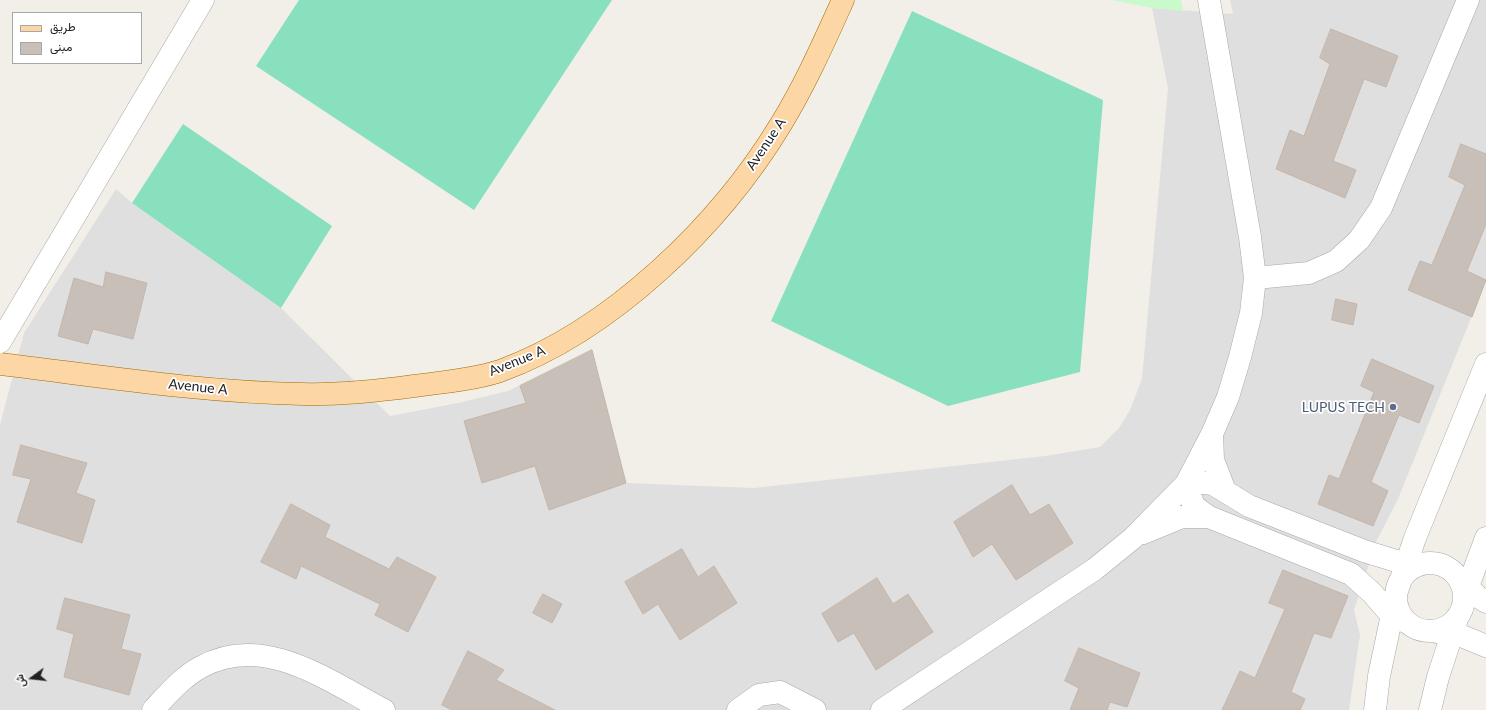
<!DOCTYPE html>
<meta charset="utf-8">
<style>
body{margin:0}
#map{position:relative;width:1486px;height:710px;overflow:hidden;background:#f2efe9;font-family:Lato,Vazirmatn,sans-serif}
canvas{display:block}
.legend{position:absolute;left:12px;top:12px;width:130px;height:52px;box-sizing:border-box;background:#fff;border:1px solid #a7a7a7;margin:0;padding:5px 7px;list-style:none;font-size:12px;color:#222}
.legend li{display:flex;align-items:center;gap:8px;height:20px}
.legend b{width:20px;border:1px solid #a7a7a7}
.north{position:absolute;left:12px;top:658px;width:40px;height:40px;-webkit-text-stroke:3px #fff;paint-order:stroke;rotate:255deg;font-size:11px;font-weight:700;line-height:16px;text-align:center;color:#222}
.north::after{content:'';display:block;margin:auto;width:14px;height:18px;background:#222;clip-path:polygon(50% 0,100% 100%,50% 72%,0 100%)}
</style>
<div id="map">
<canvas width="1486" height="710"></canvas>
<ul class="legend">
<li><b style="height:5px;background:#fcd6a4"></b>طريق</li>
<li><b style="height:11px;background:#c7bfb8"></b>مبنى</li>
</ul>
<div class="north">ش</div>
</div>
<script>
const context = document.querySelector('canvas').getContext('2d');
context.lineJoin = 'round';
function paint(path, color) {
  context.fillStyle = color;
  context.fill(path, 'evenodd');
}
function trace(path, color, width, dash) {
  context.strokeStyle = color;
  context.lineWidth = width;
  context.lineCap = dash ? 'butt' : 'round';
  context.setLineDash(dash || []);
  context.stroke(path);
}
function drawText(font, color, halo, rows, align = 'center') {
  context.font = font + ' Lato,sans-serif';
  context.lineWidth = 3.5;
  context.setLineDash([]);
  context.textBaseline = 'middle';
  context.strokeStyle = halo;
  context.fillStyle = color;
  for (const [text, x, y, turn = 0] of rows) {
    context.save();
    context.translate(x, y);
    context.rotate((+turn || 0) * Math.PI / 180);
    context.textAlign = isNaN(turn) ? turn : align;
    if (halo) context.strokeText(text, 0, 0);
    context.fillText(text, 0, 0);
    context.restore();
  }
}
paint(new Path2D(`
 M1230,0h256v281l-88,218 -21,41 -23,70 6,25 -11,75h-1349v-285l24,-92 92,-144 16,14 149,105 109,108 68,-13 50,-12 84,-41 34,133 128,5 291,-32 55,-9 19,-19 11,-18 12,-31 26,-291 -16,-80 81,6z`), '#e0dfdf');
paint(new Path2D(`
 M1112,0h69l2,11 -31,-3z`), '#c8facc');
paint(new Path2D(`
 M299,0h313l-138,210 -218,-144z
 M912,11l191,89 -23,272 -132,34 -177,-85z
 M183,124l149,102 -51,82 -149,-105z`), '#88e0be');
const building = new Path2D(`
 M1331,29l67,27 -12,31 -22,-8 -31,82 23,9 -11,28 -69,-29 14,-39 14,6 26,-72 -10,-6z
 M1461,144l25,10v70l-19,47 19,9 -14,37 -64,-27 12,-29 12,4 33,-80 -16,-8z
 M106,272l41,11 -14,56 -40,-10 -5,15 -30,-8 16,-58 29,9z
 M1336,299l21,5 -4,21 -21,-5z
 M592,350l34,133 -77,27 -14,-44 -53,17 -18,-62 62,-18 -6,-17z
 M1372,359l62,27 -15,37 -20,-8 -28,67 17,9 -15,35 -55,-22 11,-29 10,4 35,-87 -13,-6z
 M21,445l66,18 -11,30 19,7 -13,43 -65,-21 14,-43 -18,-4z
 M1012,485l18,30 19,-11 24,39 -57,37 -24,-36 -19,13 -19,-35z
 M291,504l39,21 -5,12 64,32 8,-12 39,20 -28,55 -33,-17 5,-11 -79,-38 -5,13 -35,-17z
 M682,549l16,28 16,-11 23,37 -57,37 -22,-36 -15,10 -18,-32z
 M1283,570l65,26 -17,42 -17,-5 -23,59 14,7 -5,11h-78l18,-39 15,7 30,-69 -16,-6z
 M877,578l16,26 15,-10 25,38 -57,38 -22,-37 -16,9 -16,-28z
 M543,594l19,10 -10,19 -19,-10z
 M65,598l65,17 -9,34 20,5 -12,41 -65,-18 10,-43 -17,-5z
 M1079,648l61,25 -13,34 -17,-5 -3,8h-37l9,-22 -14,-7z
 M468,651l36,19 -8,10 59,30h-103l-10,-5z`);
paint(building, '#c7bfb8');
trace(building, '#c4b6ab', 1);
const minor = new Path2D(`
 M1255,278l54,-5 27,-12 23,-21 22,-32 87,-208
 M0,342l203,-342
 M1212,434l1,26 12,31
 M1143,533l39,-16h27
 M1396 597a34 34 0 1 1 68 0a34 34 0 1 1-68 0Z
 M1459,578l19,19 8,5
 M1464,597l22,-59
 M1408,623l-16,-7 -20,-23 -21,-19 -142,-57 -15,-11 -8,-22 10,-2 17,2 36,22 115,45 42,13 14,1
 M1437,632h15l34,14
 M153,710c14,-15 29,-33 48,-43 63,-35 127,14 183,43
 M738,710l21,-15 21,-3 35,18
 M882,710l213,-141 38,-31 53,-54 26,-50 16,-37 12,-40 11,-44 4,-35 -5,-41 -41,-237
 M1375,710l4,-34 18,-85 18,-53 71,-174
 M1430,710l8,-33 19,-58`);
const major = new Path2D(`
 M0,364c100,12 200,28 302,30 37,1 75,-3 112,-8 26,-3 62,-7 86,-15 112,-41 220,-146 281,-247 24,-39 43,-82 62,-124`);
trace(minor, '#a9a9a9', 23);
trace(major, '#a06b00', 23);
trace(minor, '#fff', 22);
trace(major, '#fcd6a4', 22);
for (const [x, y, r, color] of [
 [1393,407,4,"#5c6f8a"]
]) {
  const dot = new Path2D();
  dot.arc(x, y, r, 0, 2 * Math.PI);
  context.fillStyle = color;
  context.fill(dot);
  trace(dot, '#fff', 1.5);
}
drawText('14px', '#222', '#fff', [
 ["Avenue A",766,144,-56],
 ["Avenue A",517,361,-22],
 ["Avenue A",198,387,6]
]);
drawText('14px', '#4e5e75', '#fff', [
 ["LUPUS TECH",1385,407]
], 'right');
</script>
